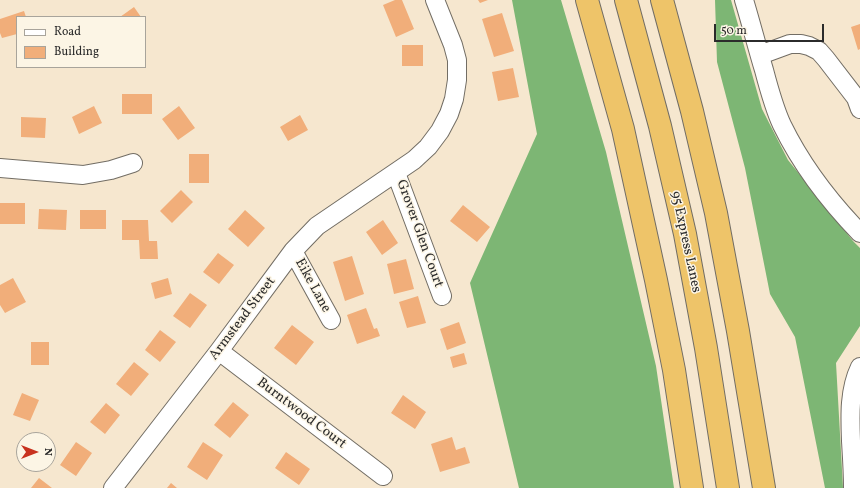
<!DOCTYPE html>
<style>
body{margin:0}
#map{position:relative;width:860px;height:488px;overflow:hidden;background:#f6e7cf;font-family:Vollkorn,serif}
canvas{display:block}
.legend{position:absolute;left:16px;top:16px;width:130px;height:52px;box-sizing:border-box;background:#fcf5e5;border:1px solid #a8a49b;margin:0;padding:5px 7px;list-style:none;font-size:12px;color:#2b2b2b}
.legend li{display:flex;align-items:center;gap:8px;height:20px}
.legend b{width:20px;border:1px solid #a8a49b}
.north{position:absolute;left:16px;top:432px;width:40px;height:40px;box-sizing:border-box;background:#fcf5e5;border:1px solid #a8a49b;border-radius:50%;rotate:90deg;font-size:11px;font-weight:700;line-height:16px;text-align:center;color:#2b2b2b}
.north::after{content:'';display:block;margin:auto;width:14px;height:18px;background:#c8321e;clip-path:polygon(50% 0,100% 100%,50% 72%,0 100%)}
.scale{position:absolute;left:714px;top:24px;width:110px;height:18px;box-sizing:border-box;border:2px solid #2b2b2b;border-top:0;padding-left:5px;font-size:12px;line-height:14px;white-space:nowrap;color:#2b2b2b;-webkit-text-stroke:3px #fcf5e5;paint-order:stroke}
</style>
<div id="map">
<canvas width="860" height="488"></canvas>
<ul class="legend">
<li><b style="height:5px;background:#fff"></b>Road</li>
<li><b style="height:11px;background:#f1ae7a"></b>Building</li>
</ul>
<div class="north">N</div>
<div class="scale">50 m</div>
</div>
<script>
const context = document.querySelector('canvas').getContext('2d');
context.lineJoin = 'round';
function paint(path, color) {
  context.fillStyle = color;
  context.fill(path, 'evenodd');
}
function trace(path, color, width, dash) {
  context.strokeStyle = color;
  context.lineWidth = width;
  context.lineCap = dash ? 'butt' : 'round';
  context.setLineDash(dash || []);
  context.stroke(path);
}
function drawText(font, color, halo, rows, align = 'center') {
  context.font = font + ' Vollkorn,serif';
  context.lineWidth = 3;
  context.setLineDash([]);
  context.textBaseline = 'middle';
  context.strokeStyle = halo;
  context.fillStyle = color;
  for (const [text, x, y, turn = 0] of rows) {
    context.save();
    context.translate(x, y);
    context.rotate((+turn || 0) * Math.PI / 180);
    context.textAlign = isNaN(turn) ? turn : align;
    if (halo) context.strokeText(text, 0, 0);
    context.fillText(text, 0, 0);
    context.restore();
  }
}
paint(new Path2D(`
 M512,0h49l45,152 50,214 18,122h-155l-49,-205 67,-149z
 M715,0h16l31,109 26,51 65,81 7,7v78l-24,37 7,125h-18l-30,-151 -25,-43 -25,-126 -28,-106z`), '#7db674');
paint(new Path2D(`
 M395,0h7l12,29 -18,8 -13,-32z
 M478,0h10l-8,3z
 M134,7l7,10h-21z
 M24,11l2,6h-9v17l-15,4 -2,-5v-14z
 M502,13l12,38 -20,6 -12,-38z
 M860,24v25l-2,1 -7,-23z
 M402,45h21v21h-21z
 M513,68l6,29 -21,4 -6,-29z
 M122,94h30v20h-30z
 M94,106l8,17 -23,11 -7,-17z
 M179,106l16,22 -17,12 -16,-21z
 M300,115l8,15 -20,11 -8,-14z
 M21,117l25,1 -1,20 -24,-1z
 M189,154h20v29h-20z
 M181,190l12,12 -21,21 -12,-12z
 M0,203h25v21h-25z
 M463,205l27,22 -13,15 -27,-21z
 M39,209l28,1 -1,20 -28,-1z
 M80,210h26v19h-26z
 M245,210l20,18 -17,19 -20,-18z
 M122,220h26l1,21h8l1,18h-18l-1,-19h-17z
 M383,220l15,23 -16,12 -16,-23z
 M218,253l16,12 -15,19 -16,-12z
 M352,256l12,38 -19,7 -12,-39z
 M406,259l8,30 -20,5 -7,-30z
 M13,278l13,24 -21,11 -5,-8v-20z
 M168,278l4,16 -17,5 -4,-16z
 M190,293l17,12 -17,23 -17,-12z
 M418,296l8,27 -19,5 -8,-26z
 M366,308l8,21 3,-1 3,8 -23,8 -10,-29z
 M459,322l7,21 -19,7 -7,-21z
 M292,325l22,17 -18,23 -22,-17z
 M160,330l16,12 -16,20 -15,-12z
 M31,342h18v23h-18z
 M464,353l3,11 -14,4 -3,-11z
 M134,362l15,12 -18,22 -15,-12z
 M22,393l17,7 -9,21 -17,-6z
 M403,395l23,17 -11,17 -24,-16z
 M233,402l16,13 -19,23 -16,-13z
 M106,403l14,12 -15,19 -15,-12z
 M452,437l4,13 9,-3 5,16 -30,9 -9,-28z
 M76,442l16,11 -16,23 -16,-11z
 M203,442l20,13 -16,25 -20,-13z
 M286,452l24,17 -11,16 -24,-17z
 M39,478l13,10h-21z
 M171,483l6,5h-10z`), '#f1ae7a');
const minor = new Path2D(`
 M744,0c7,23 13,47 20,70 5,19 10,38 18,55 20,41 47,76 78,108
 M760,55l30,-11h11l8,2 10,5 7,8 30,39 4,11
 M0,168l83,7 28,-5 22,-7
 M396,173l46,123
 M293,251l38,69
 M219,351l164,125
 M113,488l106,-137 74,-100 24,-25 97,-66 14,-13 12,-16 9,-17 5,-15 3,-19v-20l-4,-15 -18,-45
 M853,488c0,-16 -1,-31 -2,-47 -1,-26 -2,-51 9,-74`);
const highway = new Path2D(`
 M587,0l36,129 33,151 18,90 18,118
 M626,0l34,126 25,108 21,114 22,140
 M662,0l30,111 24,102 22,118 26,157`);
trace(minor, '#726d64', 20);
trace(highway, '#726d64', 24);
trace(minor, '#fff', 18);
trace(highway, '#eec469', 22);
drawText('14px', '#2b2b2b', '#fcf5e5', [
 ["Grover Glen Court",419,234,70],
 ["95 Express Lanes",685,242,78],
 ["Eike Lane",312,286,61],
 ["Armstead Street",243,319,-53],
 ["Burntwood Court",301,414,37]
]);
</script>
